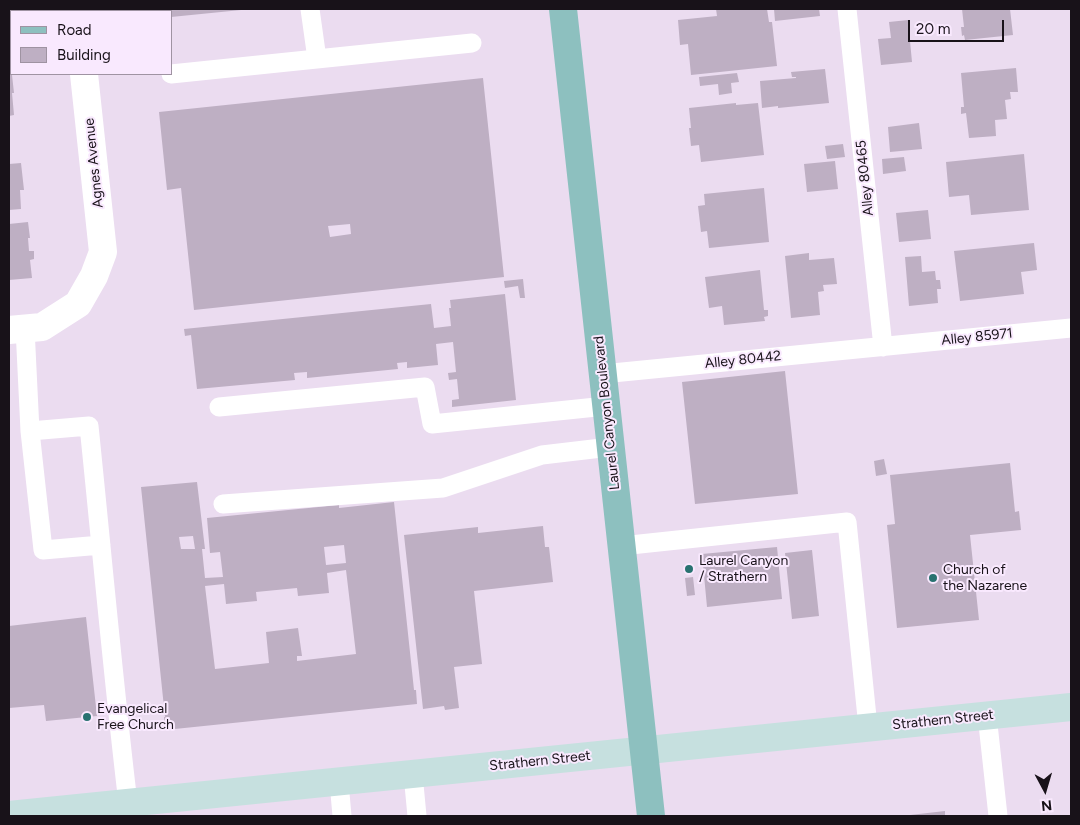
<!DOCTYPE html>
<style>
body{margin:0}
#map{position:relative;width:1080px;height:825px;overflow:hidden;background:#ebdcf0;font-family:Figtree,sans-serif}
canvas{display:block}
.frame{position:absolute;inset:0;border:10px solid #181219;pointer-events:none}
.legend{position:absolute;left:10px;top:10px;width:162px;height:65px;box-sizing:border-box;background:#f9e9fe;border:1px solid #9f93a2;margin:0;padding:6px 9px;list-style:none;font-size:15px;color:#181219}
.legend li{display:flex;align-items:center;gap:10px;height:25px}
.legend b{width:25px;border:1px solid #9f93a2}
.north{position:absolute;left:1020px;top:765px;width:50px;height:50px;-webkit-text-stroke:4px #f9e9fe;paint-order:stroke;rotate:174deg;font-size:14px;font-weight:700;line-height:20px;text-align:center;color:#181219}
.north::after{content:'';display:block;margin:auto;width:18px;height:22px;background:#181219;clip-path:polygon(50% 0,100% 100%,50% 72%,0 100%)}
.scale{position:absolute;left:908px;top:20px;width:96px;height:22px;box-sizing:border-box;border:2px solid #181219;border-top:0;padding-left:6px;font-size:15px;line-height:18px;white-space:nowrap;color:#181219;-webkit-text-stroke:4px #f9e9fe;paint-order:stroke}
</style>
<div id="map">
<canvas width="1080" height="825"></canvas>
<div class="frame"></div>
<ul class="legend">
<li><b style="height:6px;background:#8dc0bf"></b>Road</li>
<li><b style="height:14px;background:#beafc3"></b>Building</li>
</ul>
<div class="north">N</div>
<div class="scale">20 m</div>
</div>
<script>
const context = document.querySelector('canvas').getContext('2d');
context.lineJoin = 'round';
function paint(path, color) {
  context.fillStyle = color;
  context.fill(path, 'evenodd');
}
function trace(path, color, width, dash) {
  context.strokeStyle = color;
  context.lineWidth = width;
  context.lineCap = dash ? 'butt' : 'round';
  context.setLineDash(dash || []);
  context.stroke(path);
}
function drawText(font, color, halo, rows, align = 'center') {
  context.font = font + ' Figtree,sans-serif';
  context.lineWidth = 4;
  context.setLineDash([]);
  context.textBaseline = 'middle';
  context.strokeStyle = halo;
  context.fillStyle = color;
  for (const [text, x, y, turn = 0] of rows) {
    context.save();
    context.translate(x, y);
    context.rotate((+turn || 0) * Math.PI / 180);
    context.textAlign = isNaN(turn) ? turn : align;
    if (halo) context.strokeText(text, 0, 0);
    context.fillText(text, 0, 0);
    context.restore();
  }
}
paint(new Path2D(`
 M148,9h93v1l-70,7v-6h-23z
 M716,9h51l2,13h3l5,44 -86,9 -3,-31 -8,1 -2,-25 39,-4z
 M774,9h45l1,7 -45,5z
 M962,9h48l3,26 -48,5 -1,-5 -2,1 -1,-9h3z
 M908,20l4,42 -31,3 -3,-26 13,-1 -2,-16z
 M1016,68l2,24h-8l1,7 -6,1 2,19 -12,1 1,16 -27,2 -3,-25 -5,1v-7h3l-3,-34z
 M825,69l4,34 -51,5v-2l-16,2 -2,-27 36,-3v-1h-4l-1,-5z
 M737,73l2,9 -8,1 1,10 -13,2 -1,-11 -18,2 -1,-9z
 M9,75h3l2,18h-2l2,22 -5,1z
 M483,78l21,199 -310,33 -13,-122 -14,2 -8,-78zM350,224l1,10 -21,3 -2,-11z
 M736,103v2l22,-2 6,52 -63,7 -2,-17 -8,1 -2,-18h2l-2,-20z
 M919,123l3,26 -32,3 -2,-25z
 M843,144l2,13 -18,2 -2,-13z
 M1024,154l5,56 -58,5 -2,-20 -20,2 -3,-35z
 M904,157l2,14 -23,3 -1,-15z
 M835,161l3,28 -31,3 -3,-28z
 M21,163l3,27h-4l1,19 -12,1v-46z
 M764,188l5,54 -60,6 -2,-17 -6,1 -3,-26 7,-1 -1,-11z
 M928,210l3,29 -32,3 -3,-29z
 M28,222l2,16h-2l1,13h5v8l-4,1 2,18 -23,2v-56z
 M1034,243l3,27 -16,2 3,22 -64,7 -6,-50z
 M809,253v7l25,-2 3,26 -14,1 1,6 -6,1 2,23 -29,3 -6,-62z
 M921,256l1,16 13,-1 1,9h4l1,9h-4l1,14 -29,3 -4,-49z
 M760,270l4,40h4v6l-4,1 1,4 -41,4 -2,-19 -13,2 -4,-31z
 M523,279l2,19h-5l-2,-12 -13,2 -1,-7z
 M505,294l11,106 -64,7v-7l7,-1 -2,-20 -8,1 -1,-7 8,-1 -3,-30 -17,2 2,21 -31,3v-6l-10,1 1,6 -91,9v-6l-13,1 1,7 -98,9 -6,-54 -6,1 -1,-7 247,-25 3,24 17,-2 -2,-18h2l-1,-8z
 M785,371l13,123 -103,10 -13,-122z
 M884,459l3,15 -11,2 -2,-15z
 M1010,463l5,49 4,-1 2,19 -51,5 9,85 -82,8 -10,-103 8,-1 -5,-49z
 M197,482l8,67h-3l3,29 18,-1 -3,-25 -10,1 -3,-35 132,-13v3l55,-6 20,188h2l1,14 -252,26 -1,-13h1l-24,-230zM193,536l2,13h-14l-2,-12zM344,545l2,18 -20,2 -2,-18zM346,570l10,84 -59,7v-5h5l-4,-28 -32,4 3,31 -54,6 -10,-83 19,-2 2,20 31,-3 -1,-9 41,-4 1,8 31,-3 -2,-20z
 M543,526l2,21h4l4,35 -79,9 8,73 -28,3 5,41 -14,2 -1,-4 -21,3 -19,-174 74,-8v6z
 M777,547l5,52 -75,8 -5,-53z
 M812,550l7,66 -27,3 -7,-66z
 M693,577l2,18 -8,1 -2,-18z
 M86,617l11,99 -51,5 -2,-16 -35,3v-82z
 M945,811v5h-35v-1z`), '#beafc3');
trace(new Path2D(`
 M310,9l7,50
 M847,9l36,338
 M171,74l301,-31
 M25,328l5,103
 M602,374l469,-46
 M219,407l206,-20 7,37 174,-18
 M223,504l220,-16 99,-33 68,-8
 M101,545l-58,5 -13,-119 59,-5c13,126 24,252 39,377
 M621,546l226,-24 21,205
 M987,715l11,101
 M413,774l4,42
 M339,782l3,34`), '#fff', 19);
trace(new Path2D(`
 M78,9v2
 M9,330l33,-3 36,-23 16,-28 9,-24 -19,-178`), '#fff', 28);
trace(new Path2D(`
 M9,815l1062,-108`), '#c6e0df', 28);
trace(new Path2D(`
 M563,9l88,807`), '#8dc0bf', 28);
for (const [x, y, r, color] of [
 [689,569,5,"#287270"],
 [933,578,5,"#287270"],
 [87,717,5,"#287270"]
]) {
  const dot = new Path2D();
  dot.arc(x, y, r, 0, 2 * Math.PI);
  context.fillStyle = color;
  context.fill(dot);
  trace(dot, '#f9e9fe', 2);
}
drawText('14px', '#181219', '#f9e9fe', [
 ["Agnes Avenue",94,163,-96],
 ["Alley 80465",865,178,-96],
 ["Alley 85971",977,337,-6],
 ["Alley 80442",743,360,-6],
 ["Laurel Canyon Boulevard",607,413,-96],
 ["Strathern Street",943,720,-6],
 ["Strathern Street",540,761,-6]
]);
drawText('14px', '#181219', '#f9e9fe', [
 ["Laurel Canyon",699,561],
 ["/ Strathern",699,577],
 ["Church of",943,570],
 ["the Nazarene",943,586],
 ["Evangelical",97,709],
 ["Free Church",97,725]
], 'left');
</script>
